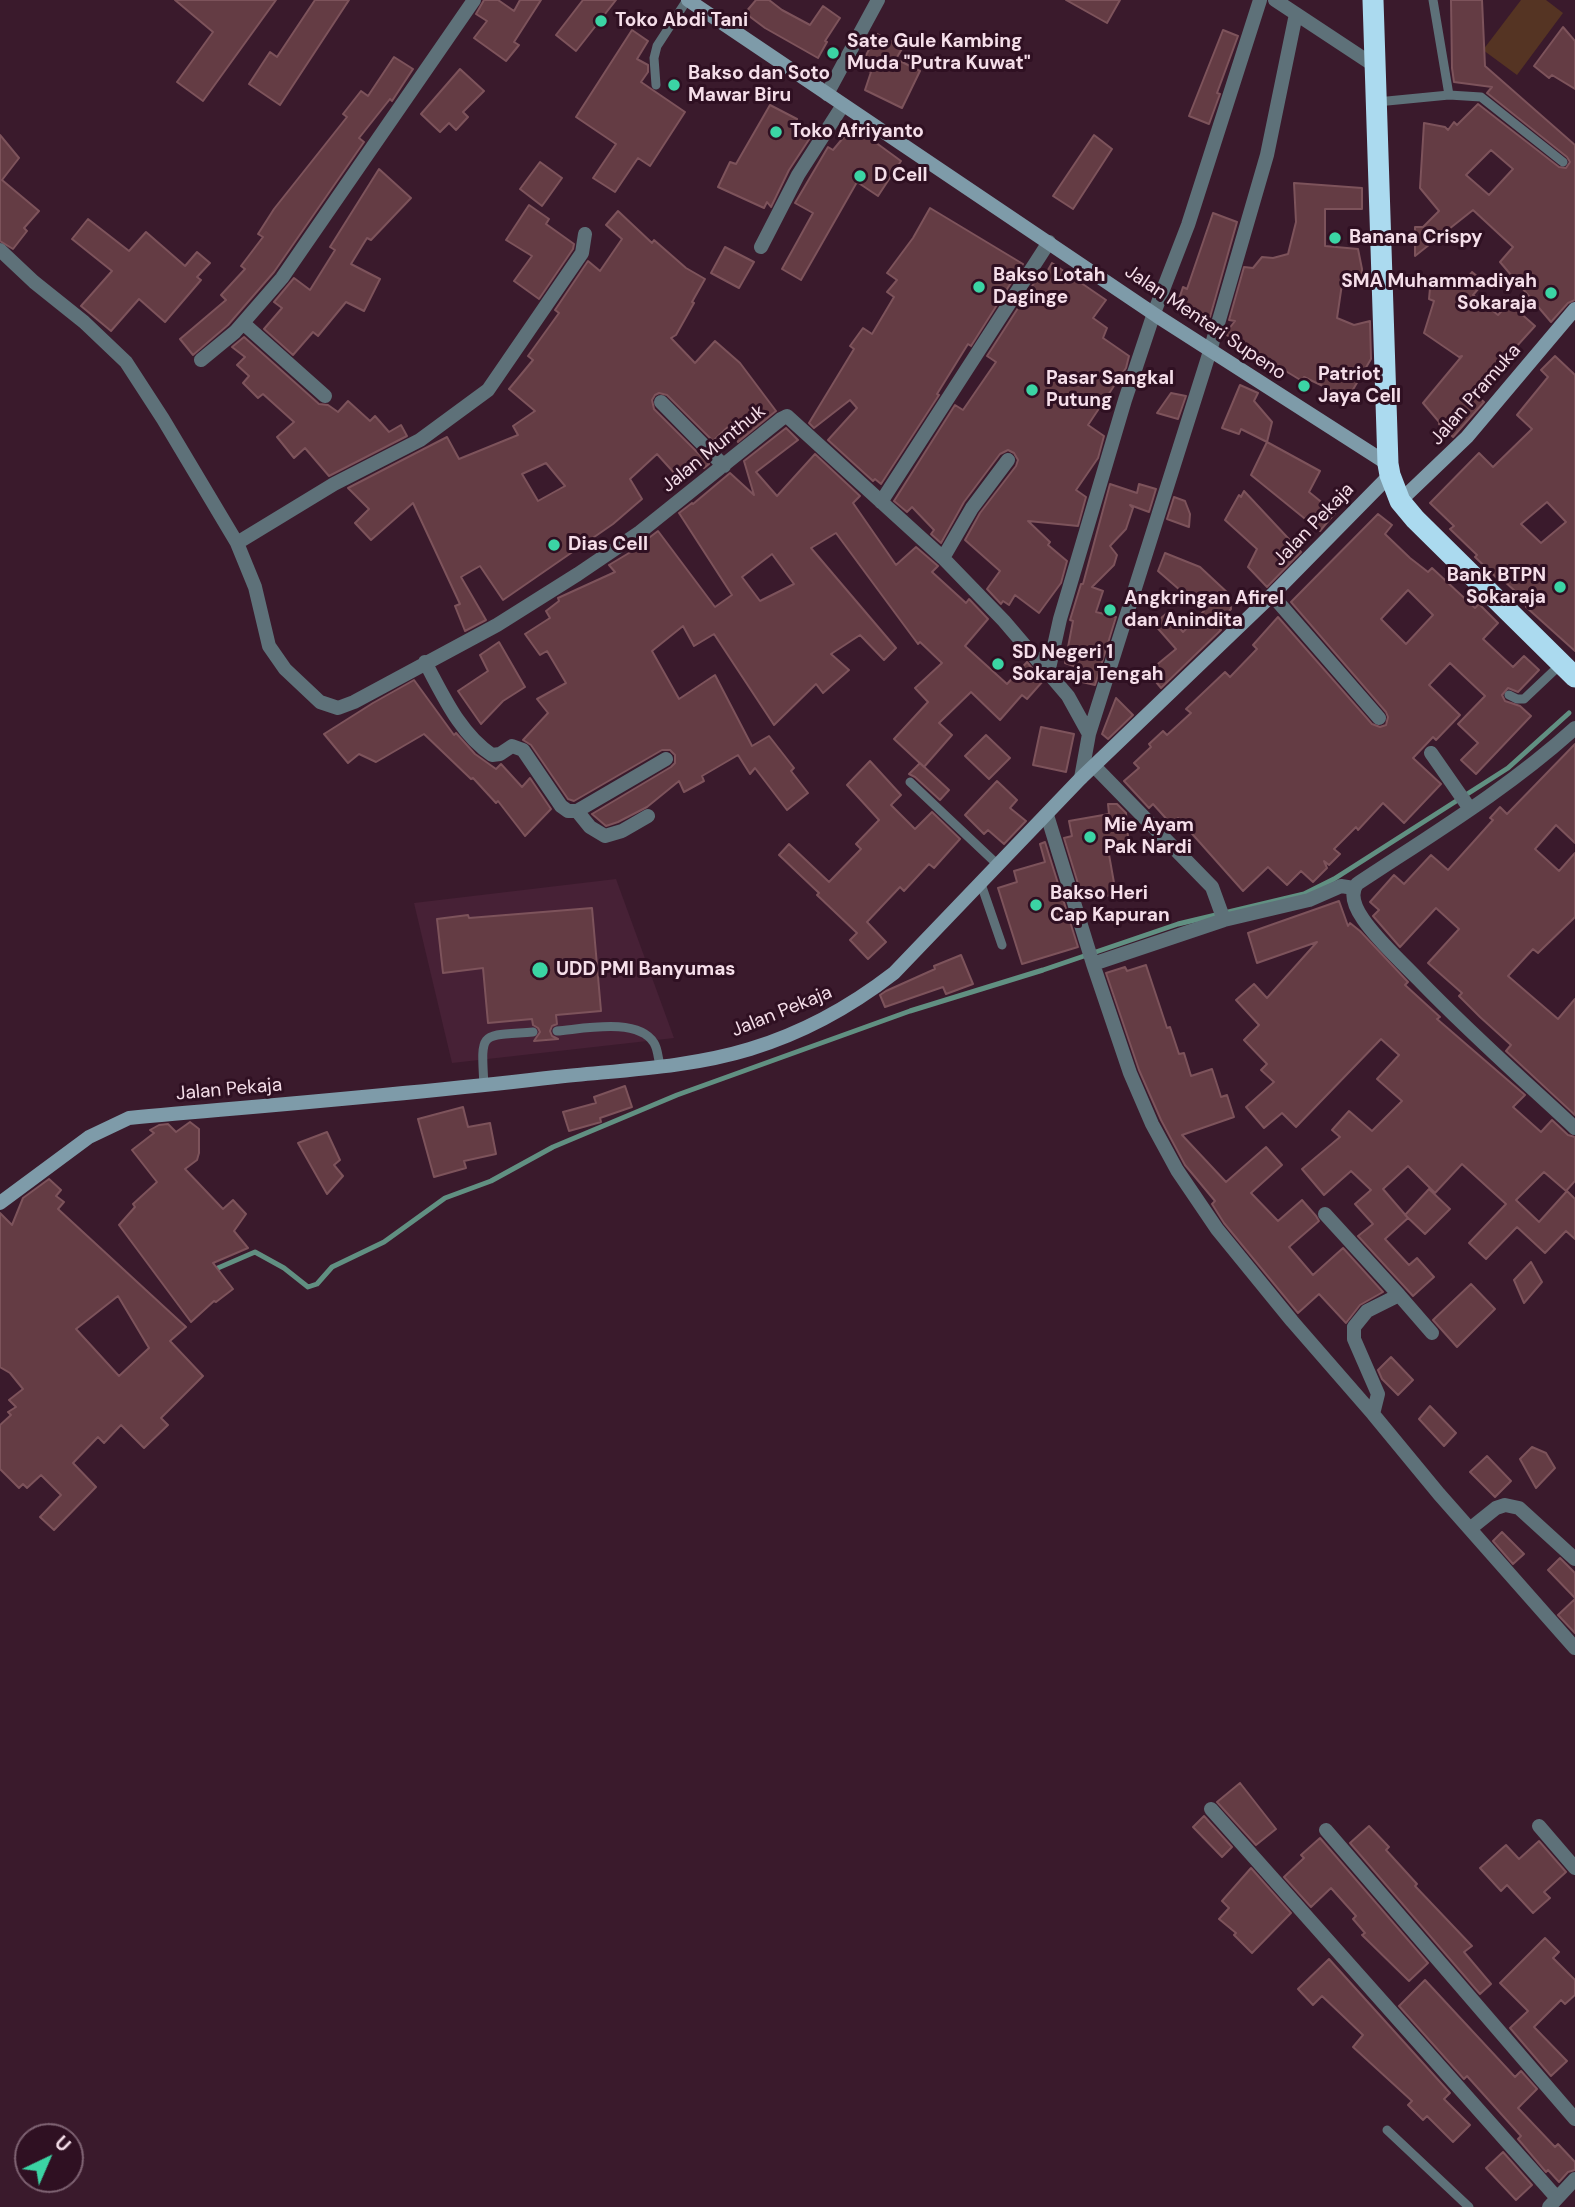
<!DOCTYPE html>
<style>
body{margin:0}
#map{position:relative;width:1575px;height:2207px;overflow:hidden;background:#3a1a2c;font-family:"DM Sans",sans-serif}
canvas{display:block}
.north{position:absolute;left:14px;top:2123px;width:70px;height:70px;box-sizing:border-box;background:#2f1022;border:2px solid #7e6272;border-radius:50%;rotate:44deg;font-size:19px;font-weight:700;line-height:28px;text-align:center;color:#f5dee9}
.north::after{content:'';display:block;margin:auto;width:24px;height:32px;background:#3bd4a4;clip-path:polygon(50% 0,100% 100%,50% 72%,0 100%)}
</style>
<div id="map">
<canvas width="1575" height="2207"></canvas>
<div class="north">U</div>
</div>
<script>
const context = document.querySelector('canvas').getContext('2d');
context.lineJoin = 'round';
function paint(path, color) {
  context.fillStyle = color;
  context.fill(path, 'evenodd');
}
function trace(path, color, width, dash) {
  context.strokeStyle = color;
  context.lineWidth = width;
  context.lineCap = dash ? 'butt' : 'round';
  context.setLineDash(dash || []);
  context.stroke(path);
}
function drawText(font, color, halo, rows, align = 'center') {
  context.font = font + ' "DM Sans",sans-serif';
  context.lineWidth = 6;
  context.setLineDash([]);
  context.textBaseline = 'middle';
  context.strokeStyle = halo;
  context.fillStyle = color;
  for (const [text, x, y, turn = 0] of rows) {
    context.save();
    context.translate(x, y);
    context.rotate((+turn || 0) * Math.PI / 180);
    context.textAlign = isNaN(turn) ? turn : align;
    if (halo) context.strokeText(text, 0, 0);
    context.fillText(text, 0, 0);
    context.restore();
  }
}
paint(new Path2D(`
 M616,879l58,159 -222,25 -38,-160z`), '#472136');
paint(new Path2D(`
 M1521,0h25l17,13 -46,62 -34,-25z`), '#553423');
trace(new Path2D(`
 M211,1271l44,-19 29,16 24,19 9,-3 15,-17 52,-25 61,-44 46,-17 62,-34 124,-52 233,-84 133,-41 135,-46 126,-30 30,-15 174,-111 61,-55`), '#619082', 5);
const building = new Path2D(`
 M175,0h101l-73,101 -26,-19 36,-50z
 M315,0h34l-69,105 -31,-21 21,-32 7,5z
 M484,0h14l16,11 6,-11h21l-27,42 5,3 -13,16 -32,-23 13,-17 -11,-7z
 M583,0h33l-40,51 -20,-16z
 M756,0h13l13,10 28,15 13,-19 17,12 -15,23 2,1 -9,16 -53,-30 -20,-15z
 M1066,0h54l-13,23z
 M1451,0h31l3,66 90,79v155l-7,3 -17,19 -51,-60 13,-15 -40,-37 -58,46v-29h8l16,-16 -19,-23 4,-65 21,4 3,3 6,-8 3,3 21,-21 81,63 7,1 4,-6 -3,-5 -80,-64 5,-6 -38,-5 -2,-14zM1491,150l22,19 -24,26 -23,-20z
 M1563,27l12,14v48l-23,-14 -3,3 -15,-12z
 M632,30l16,11 -11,18 11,6v7l-7,10 44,30 -35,54 -12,-8 -23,34 -22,-14 23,-34 -40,-27z
 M1223,30l15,6 -21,57 3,1 -11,30 -20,-8z
 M877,34l26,13 -7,12 24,12 -18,37 -37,-18 6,-18 -11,-5z
 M394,57l19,12 -21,32 -2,-2 -31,39 5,4 -90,130 -46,53 -35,30 -13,-16 46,-39 -5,-5 24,-26 -4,-3 22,-29 -5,-3 16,-25 73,-92 -4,-3 18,-23 7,5z
 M460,69l24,22 -21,21 5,5 -12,13 -7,-7 -9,9 -19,-18z
 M770,105l27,14 -3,7 16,12 -21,32 -18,37 -4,-5 -3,6 -46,-21 12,-25 6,2z
 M853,126l48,35 -23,35 -21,-14 -56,98 -19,-11 31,-56 -18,-10 33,-56 5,3z
 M0,135l19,23 -17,22 37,31 -15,17 3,3 -14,18 -13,-8z
 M1094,135l18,14 -39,60 -20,-13z
 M540,162l22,16 -20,28 -22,-17z
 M379,169l32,29 -40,42 -4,-2 -16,26 29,15 -16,32 -18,-9 -28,34 -5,-4 -20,23 -29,-26 18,-21 -8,-6 20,-24 16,12 25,-40 -5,-3z
 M1294,183l68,5v21h-37v37l33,3 4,20 -1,18 -19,-3 -5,34 17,7 16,-4 1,38 -23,39 -44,-21 -2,4 -77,-47 10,-13 -6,-1 15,-53 9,1 9,-11 11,1 15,-4 8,-32z
 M529,205l20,14 -3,5 28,20 -1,5 -34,50 -25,-18 18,-25 -26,-16z
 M930,208l93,56 -52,82 -3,-2 -13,21 -18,29 2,1 -58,89 -6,-5 -2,2 -45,-41 29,-32 -7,-8 -36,28 -5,-5 45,-74 -4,-3 13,-18 9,6 22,-37 -7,-5 10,-12 -10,-7 26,-35z
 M618,211l34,32 2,-3 32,28 19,11 -13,23 2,1 -18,32 -5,3 24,25 20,-22 25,22 36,48 -38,31 -6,-19 -19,18 -46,-46 -8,-2 -4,2 -3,5 2,9 55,55 -5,4 -9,-8 -19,15 -19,-21 -27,25 12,20 -29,25 -110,76 -23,-34 -19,11 25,43 -21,11 -10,-25 5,-2 -47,-101 -42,37 -16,-17 14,-14 -21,-21 99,-51 12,22 59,-24 -5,-9 22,-15 -26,-22 24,-29 -5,-4 31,-43 -4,-3 33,-49 12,10 22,-32 -16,-14zM546,463l19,23 -27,15 -16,-27z
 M1213,213l24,9 -27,95 -32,-15 5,-15 4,2z
 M88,219l41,32 17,-19 39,34 12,-14 13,11 -13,14 4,3 -36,42 -26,-23 -28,32 -30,-25 31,-35 -40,-32z
 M725,247l29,15 -15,26 -28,-15z
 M1052,263l54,37 -13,18 14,10 -4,10 26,18 -3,12 -38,57 16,11 -6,22 -22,32 10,7 -8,29 -50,-5 22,21 -2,3 19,16 -6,22 -22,30 -24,-18 -6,10 -6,-4 -2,3 -14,-15 13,-18 -35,-31 15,-27 36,-47 2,-6 -4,-7 -6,-3 -8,4 -36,48 -23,41 -10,-9 3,-4 -22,-23 -5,5 -13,-11 61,-96 8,5 33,-48 -9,-6 53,-82 4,3z
 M1472,272l12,10 -11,13 25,20 11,-12 26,23 -19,21 6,5 -47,42 9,8 -31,35 -14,-13 1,-1 -17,-20 39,-47 -3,1 -35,-24 10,-32 -5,-2 2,-22 34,4z
 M244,337l75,67 9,1 10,7 10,-11 22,20 5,-5 14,16 12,-7 6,11 -78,40 -24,-28 -11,10 -17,-21 17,-15 -31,-28 -5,4 -15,-15 6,-7 -12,-11 8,-8 -13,-10z
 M1555,356l20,19v276l-49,-44 3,-3 -26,-24 -2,2 -26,-25 2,-2 -27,-26 4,-3 -24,-23 49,-50 14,14 39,-38 -15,-14 31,-38 -7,-7zM1547,502l19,20 -25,21 -20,-19z
 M1240,385l18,8 -4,8 18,21 -5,20 -26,-13 -2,5 -17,-6z
 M1171,393l15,3 -8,23 -21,-6z
 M786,428l12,12 -42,32 21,24 38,-42 45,42 -7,7 43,62 20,-18 22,19 -6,6 34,31 3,-4 19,20 -23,27 42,38 20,-22 16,19 -16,18 -5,-4 -22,25 -29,-28 -32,31 13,12 -28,32 -30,-28 34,-37 -13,-14 27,-25 -22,-21 -2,2 -82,-111 -25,15 85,100 -12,12 -24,-25 -29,19 18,16 -26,23 -7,-9 -42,41 -60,-91 -20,12 -11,-20 -31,25 27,48 36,-24 37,71 17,-10 25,32 -3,3 17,22 -21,17 -32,-42 -5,6 -12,-19 -36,21 2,5 -20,11 -5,-11 -32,26 -29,15 -12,4 -14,-12 79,-47 4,-4v-8l-5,-5h-8l-88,51 -6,-2 -37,-54 -8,-5 25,-27 -11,-14 29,-16 -19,-32 -7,4 -15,-21 25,-16 -4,-7 13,-10 -1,-3 57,-26 -6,-7 20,-12 29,-22 57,76 17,-12 -53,-82 13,-10 1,1 37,-31 24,22 -10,-34zM772,554l22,30 -34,17 -18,-24z
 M1267,442l53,29 -11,21 26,21 -15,18 -69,-56z
 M1110,484l27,9 2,-9 17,5 -7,23 -19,-7 3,3 -7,21 -16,17 7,9 -3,10 -22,22 11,4 -7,21 20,5 -21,68 -13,-3 3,-12 -20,-7 8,-42 -3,-1 11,-36h2z
 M1244,491l57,61 -34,35 -19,-20 9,-18 -32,-29 14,-25 2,2z
 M1174,497l11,4 5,13 -1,13 -22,-8z
 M1378,514l14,11 -7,9 25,24 18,14 4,-4 43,40 4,-4 19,19 -15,16 30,28 11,-11 15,14 -21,22 -10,-4 -6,7 3,6 15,5 11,10 -55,58 -15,-14 17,-17 -20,-19 27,-28 -35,-33 -21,22 31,30 -24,25 -3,-3 -20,21 28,26 -37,39 -21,-20 -25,27 -2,-3 -22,22 6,5 -11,11 -5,-4 3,7 -14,14 -12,-11 -14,14 -19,-18 -25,24 -65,-73 -7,6 -18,-20 -4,4 -25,-27 15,-13 -5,-5 17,-16 -2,-3 14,-13 4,4 24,-22 -5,-4 39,-37 5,5 27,-28 -4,-4 25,-28 94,107 8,3 6,-2 2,-8 -2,-5 -95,-110zM1408,590l25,25 -27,29 -25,-25z
 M1165,553l35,14 30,28 1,14 -15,16 5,5 -60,58 -13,-16 28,-23 -22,-25 13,-11 16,19 21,-21 -46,-40z
 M499,642l26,45 -22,14 -22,23 -23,-33 30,-20 -8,-16z
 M414,680l40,55 2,-2 19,21 21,15 5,-5 21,23 8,-9 21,31 -26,27 -27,-35 -2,2 -23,-25 -2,1 -47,-45 -48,28 -17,-8 -11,9 -24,-29 49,-31z
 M1116,698l17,17 -25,24 -6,-5z
 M1041,727l33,7 -8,38 -33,-7z
 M986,735l24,23 -21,21 -24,-23z
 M1575,744v99l-19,-18 -21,24 24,22 16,-18v64l-37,36 -5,-4 -25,27 50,43 17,-20v116l-69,-64 5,-6 -31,-28 -21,-21 3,-3 -34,-30 31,-34 -23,-21 -36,39 -27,-31 6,-6 -9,-8 24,-27 10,9 27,-29 17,15 45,-50 -3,-2 10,-11 7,7z
 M870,761l31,34 -10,10 24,24 17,-17 28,27 -26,29 -5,-4 -25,27 -4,-4 -33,35 19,20 -18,17 -18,-19 7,-7 -40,-38 2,-2 -40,-38 10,-11 40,38 32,-33 -5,-5 23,-24 -32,-35z
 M920,763l29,27 -9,10 -25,-23 -6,-3z
 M997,781l20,19 -7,8 16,13 -22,23 -16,-14 -4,4 -19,-19z
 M1108,804h9l9,9 3,35 -21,1 8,45 -33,6 -19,-62 8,-2 -3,-15 40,-7z
 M1045,842l33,105 -56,17 -24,-76 19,-6 -3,-11 31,-9 -5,-18z
 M1339,901l9,25 2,-3 10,8 48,51 -3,3 35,32 -3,2 88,76 -12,12 28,25 11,-12 16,15 7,2v44l-9,10 -22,-19 -28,28 23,22 28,-31 8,8v40l-9,-8 -21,22 -28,-26 -31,32 -17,-16 37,-39 -44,-40 -27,29 -27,-27 -25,23 25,29 -23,21 24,26 8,-7 17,19 -21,19 -55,-60 15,-12 -18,-20 16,-14 -20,-19 -27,24 -22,-26 38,-32 -8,-7 17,-19 23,20 30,-30 -25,-22 22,-24 -18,-16 -85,88 -14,-14 -18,15 -18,-21 28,-25 -13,-12 6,-6 -23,-24 15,-15 -23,-25 18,-16 13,14 50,-56 -60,21 -9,-30z
 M592,908l9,103 -45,4 1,9 -5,2 -2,5 2,5 6,3 -24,2 6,-9 -2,-4 -5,-3 -1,-6 -44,4 -5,-55 -40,5 -6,-54 31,-4 1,3z
 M961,955l12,29 -27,10 -3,-7 -58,20 -5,-12 6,-4 49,-22 -1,-3z
 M1146,965l21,63 3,-1 9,27 5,-1 7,23 21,-7 9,28 6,-2 7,22 -52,18 44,47 40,-35 16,18 -31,28 27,28 24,-21 14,16 3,5 -30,26 24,28 30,-27 40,44 -23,13 -14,18 -27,-29 -21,19 -74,-90 -12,-19 3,-3 -30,-36 -24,-45 -22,-50 -33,-97 19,-6 2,4z
 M625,1086l7,21 -32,11 1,4 -32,9 -6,-19 33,-9 -2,-6z
 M463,1107l5,20 22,-4 6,31 -32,7 2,7 -32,9 -16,-58z
 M190,1122l9,7v24l-2,7 -12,9 38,40 10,-9 13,14 -12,17 14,17 -35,15 20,26 -17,13 -2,-1 -23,21 -72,-97 16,-18 -2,-3 24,-22 -25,-32 22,-17 -4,-3 9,-5 9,-1 8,8z
 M327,1132l13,28 -6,5 9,11 -16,18 -29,-51z
 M49,1179l12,11 -5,6 8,6 -6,7 128,118 -16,14 33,35 -42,42 7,7 -24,23 -23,-23 -17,18 -6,-6 -25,26 23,24 -42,43 -14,-13 21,-22 -20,-20 -14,13 -4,-4 -4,4 -19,-19v-44l11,-10 -3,-3 8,-5 -7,-7 14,-11 -13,-16 -10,-6v-154l12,12 11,-27zM118,1296l31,52 -30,28 -43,-47z
 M1429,1189l21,20 -25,25 -20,-19z
 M1531,1262l11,20 -18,21 -10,-23z
 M1471,1284l24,25 -38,38 -24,-27z
 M1391,1357l22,23 -15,15 -16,-16 -4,-9z
 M1430,1406l26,27 -12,13 -25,-27z
 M1532,1447l14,6 9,15 -19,20 -16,-29z
 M1487,1456l24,25 -16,16 -25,-25z
 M1502,1532l22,22 -11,10 -20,-23z
 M1560,1558l15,15v25l-27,-28z
 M1575,1599v34l-17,-18z
 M1240,1783l36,46 -20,16 -39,-43z
 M1204,1816l28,31 -10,10 -29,-30z
 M1369,1826l20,21 -3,3 31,34 -2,2 57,60 -8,6 27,32 -11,10 -130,-151z
 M1320,1838l108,125 -19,18 -47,-46 3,-2 -12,-14 3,-3 -25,-28 -20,19 -27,-30 20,-19 -3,-3z
 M1539,1841l27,31 -22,20 6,6 -17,15 -26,-28 -6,6 -21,-23 26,-23 13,14z
 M1251,1868l40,45 -39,40 -18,-18 2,-2 -17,-14 10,-11 -7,-7z
 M1545,1938l14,14 -6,6 22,22v15l-10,9 -4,-4 -27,27 33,34 -16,15 -41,-48 18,-17 -28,-28z
 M1329,1959l121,134 -6,6 26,26 -17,17 -26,-26 -4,4 -15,-15 4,-4 -59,-54 10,-12 -41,-39 -9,9 -15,-16z
 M1425,1980l90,97 6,-6 16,18 -19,19 37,39 3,-3 17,18v8l-7,2 -9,10 -11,-12 -2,2 -28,-33 3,-3 -54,-60 -3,3 -65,-73z
 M1503,2152l29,33 -16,15 -30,-32z`);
paint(building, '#643c44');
trace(building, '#7d535b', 2);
trace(new Path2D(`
 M1433,0l16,95
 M656,85l-2,-27 3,-12 30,-46
 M1377,102l72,-7 32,2 82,65
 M1509,695l8,4h7l36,-34
 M910,782l88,83
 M981,884l21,61
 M557,1031c26,-2 81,-14 97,12 4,6 4,16 6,22
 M484,1086c-3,-56 -5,-50 49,-54
 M1387,2130l82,77`), '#5e7179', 9);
trace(new Path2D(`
 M1275,0l100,66
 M827,94l51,-94
 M761,247l37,-72 45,-70
 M0,250l34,32 50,40 42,40 37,57 74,124 18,44 14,59 16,23 35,33 18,6 16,-6 143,-77 81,-51 62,-42 141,-113 6,-3 156,142 61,63 64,75 21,38 -8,44
 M243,323l82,73
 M201,360l34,-28 47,-54 192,-278
 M661,402l63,64
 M881,502l168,-260
 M237,543l97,-59 86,-44 68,-50 94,-137 3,-19
 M943,558l29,-50 36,-48
 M1272,595l107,123
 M425,662c18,33 35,72 67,93l8,-1 12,-8 11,4 38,56 7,5h9l89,-52
 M1048,673l12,-54 65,-219 29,-87 34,-88 72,-225
 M1575,728c-66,60 -144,107 -218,156 -8,11 -1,25 6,35 15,22 37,41 55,60 50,52 104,100 157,149
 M1089,734l121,-383 57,-196 29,-141
 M1431,753l39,56
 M577,811l13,16 15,9 17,-5 26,-15
 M1047,815l46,149 37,109 22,51 25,46 40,59 75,92 81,93 66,80 136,154
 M1224,920l85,-20 32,-14 13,2
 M1093,964l131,-44 -12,-33 -118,-121
 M1325,1214l74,81 -32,16 -13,16v12l24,55 -5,20
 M1399,1295l33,38
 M1471,1528l25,-20 9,-3 14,3 56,51
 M1211,1809l346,389
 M1539,1826l36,42
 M1326,1830l249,289
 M1549,2207l26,-28`), '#5e7179', 14);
trace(new Path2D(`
 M688,0l469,316 231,148
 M1400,501l67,-64 108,-128
 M0,1203l89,-66 40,-19c142,-13 285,-24 427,-41 64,-7 132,-9 194,-28 53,-16 100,-42 144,-76l187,-195 191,-183 118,-120`), '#7e9ba9', 14);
trace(new Path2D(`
 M1373,0l15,464 2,11 10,26 15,18 160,158`), '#abdaef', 21);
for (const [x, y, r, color] of [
 [601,21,7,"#3bd4a4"],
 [833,53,7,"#3bd4a4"],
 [674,85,7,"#3bd4a4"],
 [776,132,7,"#3bd4a4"],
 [860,176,7,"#3bd4a4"],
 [1335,238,7,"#3bd4a4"],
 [979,287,7,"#3bd4a4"],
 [1551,293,7,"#3bd4a4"],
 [1304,386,7,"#3bd4a4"],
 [1032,390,7,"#3bd4a4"],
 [554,545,7,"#3bd4a4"],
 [1560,587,7,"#3bd4a4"],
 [1110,610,7,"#3bd4a4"],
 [998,664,7,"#3bd4a4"],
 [1090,837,7,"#3bd4a4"],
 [1036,905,7,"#3bd4a4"],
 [540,970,9,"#3bd4a4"]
]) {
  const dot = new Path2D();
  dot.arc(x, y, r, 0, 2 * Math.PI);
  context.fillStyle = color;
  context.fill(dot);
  trace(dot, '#2f1022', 2.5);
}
drawText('bold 19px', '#f5dee9', '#2f1022', [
 ["Toko Abdi Tani",615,21],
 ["Sate Gule Kambing",847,42],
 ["Muda \"Putra Kuwat\"",847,64],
 ["Bakso dan Soto",688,74],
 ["Mawar Biru",688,96],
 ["Toko Afriyanto",790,132],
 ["D Cell",874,176],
 ["Banana Crispy",1349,238],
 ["Bakso Lotah",993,276],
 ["Daginge",993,298],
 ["SMA Muhammadiyah",1537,282,"right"],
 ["Sokaraja",1537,304,"right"],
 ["Patriot",1318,375],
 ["Jaya Cell",1318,397],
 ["Pasar Sangkal",1046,379],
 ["Putung",1046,401],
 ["Dias Cell",568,545],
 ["Bank BTPN",1546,576,"right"],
 ["Sokaraja",1546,598,"right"],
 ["Angkringan Afirel",1124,599],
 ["dan Anindita",1124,621],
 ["SD Negeri 1",1012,653],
 ["Sokaraja Tengah",1012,675],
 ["Mie Ayam",1104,826],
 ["Pak Nardi",1104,848],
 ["Bakso Heri",1050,894],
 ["Cap Kapuran",1050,916],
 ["UDD PMI Banyumas",556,970]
], 'left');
drawText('19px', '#f5dee9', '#2f1022', [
 ["Jalan Menteri Supeno",1205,323,34],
 ["Jalan Pramuka",1476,395,-49],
 ["Jalan Munthuk",714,449,-39],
 ["Jalan Pekaja",1314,525,-46],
 ["Jalan Pekaja",782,1012,-22],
 ["Jalan Pekaja",229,1090,-5]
]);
</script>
